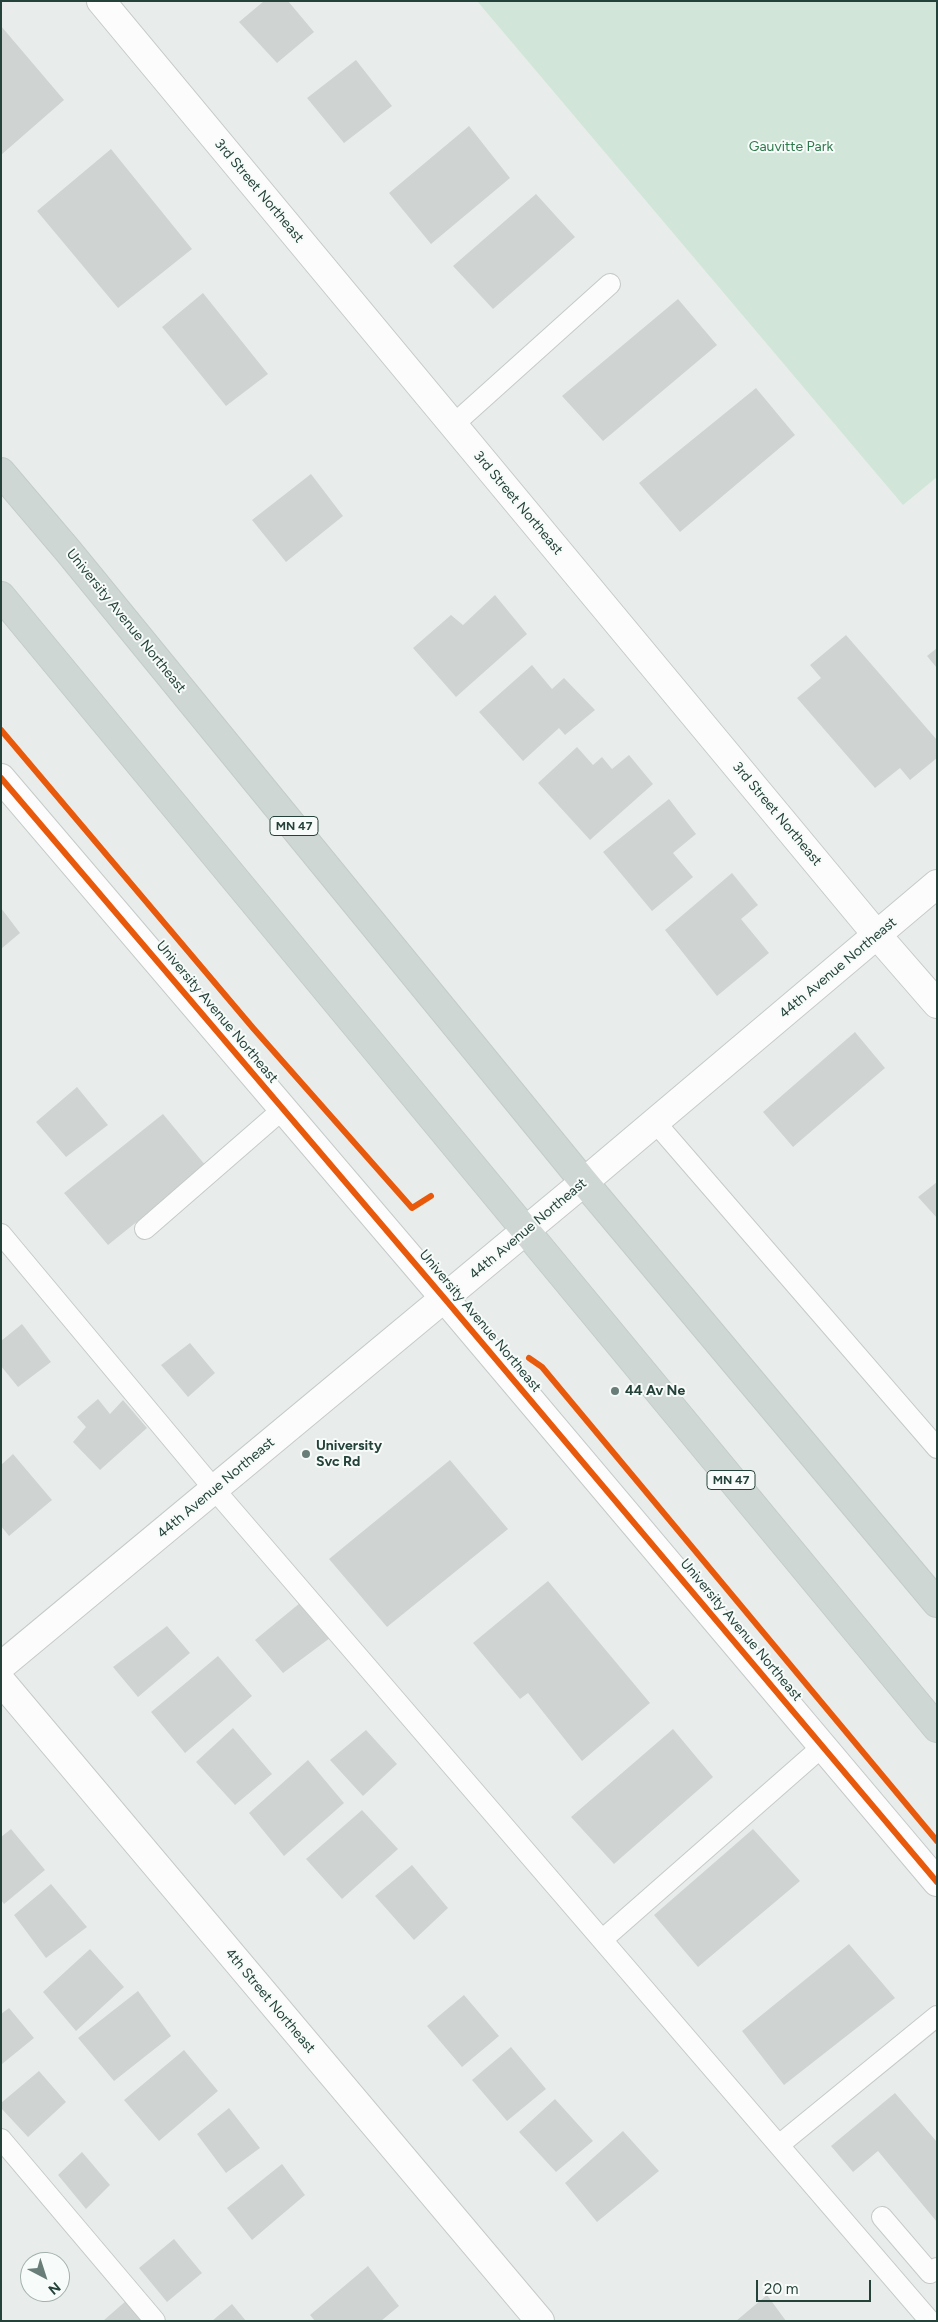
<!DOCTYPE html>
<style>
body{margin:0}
#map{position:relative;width:938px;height:2322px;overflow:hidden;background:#e8edeb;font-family:Figtree,sans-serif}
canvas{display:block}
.frame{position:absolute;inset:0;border:2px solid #24423a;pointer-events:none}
.north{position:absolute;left:20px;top:2252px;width:50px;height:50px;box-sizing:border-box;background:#f7fbf9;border:1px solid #a3b1ad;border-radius:50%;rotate:140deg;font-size:14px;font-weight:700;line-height:20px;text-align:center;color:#24423a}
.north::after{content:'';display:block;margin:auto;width:18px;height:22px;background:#697e78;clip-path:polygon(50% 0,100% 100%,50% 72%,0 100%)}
.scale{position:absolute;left:756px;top:2280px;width:115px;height:22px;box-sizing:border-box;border:2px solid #24423a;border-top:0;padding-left:6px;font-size:15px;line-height:18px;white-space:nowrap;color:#24423a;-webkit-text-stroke:4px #f7fbf9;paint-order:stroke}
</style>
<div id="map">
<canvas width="938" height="2322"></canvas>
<div class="frame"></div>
<div class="north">N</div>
<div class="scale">20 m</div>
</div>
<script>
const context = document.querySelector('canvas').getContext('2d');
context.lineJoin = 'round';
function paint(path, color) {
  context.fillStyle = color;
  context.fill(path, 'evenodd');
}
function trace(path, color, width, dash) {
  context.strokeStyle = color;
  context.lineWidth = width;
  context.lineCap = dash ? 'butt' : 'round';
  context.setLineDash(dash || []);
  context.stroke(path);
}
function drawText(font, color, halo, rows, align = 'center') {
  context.font = font + ' Figtree,sans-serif';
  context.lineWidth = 4;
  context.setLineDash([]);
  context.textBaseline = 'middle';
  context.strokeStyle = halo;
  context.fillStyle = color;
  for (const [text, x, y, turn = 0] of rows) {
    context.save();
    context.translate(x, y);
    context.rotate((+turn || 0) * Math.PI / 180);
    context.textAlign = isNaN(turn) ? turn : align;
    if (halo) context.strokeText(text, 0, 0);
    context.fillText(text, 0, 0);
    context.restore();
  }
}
paint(new Path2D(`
 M477,1h460v476l-34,28z`), '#d1e6d8');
paint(new Path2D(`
 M264,1h24l26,31 -37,31 -38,-41z
 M1,26l63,74 -63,55z
 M356,60l36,46 -48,37 -37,-45z
 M469,126l41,52 -79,66 -42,-51z
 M111,149l81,100 -74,59 -81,-97z
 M536,194l39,43 -82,72 -40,-43z
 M203,293l65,81 -42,32 -64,-79z
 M678,299l39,46 -114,96 -41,-45z
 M756,388l39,47 -115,97 -41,-49z
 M311,474l32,42 -57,46 -34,-42z
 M495,595l32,39 -71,63 -43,-49 38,-33 12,10z
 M846,635l91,105v18l-27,22 -10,-12 -25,20 -78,-90 24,-20 -11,-13z
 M937,648v20l-10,-12z
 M532,665l20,24 12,-11 31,32 -30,25 -6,-7 -36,33 -44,-49z
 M577,747l16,18 9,-8 10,12 17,-14 24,29 -63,56 -52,-57z
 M669,799l27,35 -23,19 20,24 -41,34 -49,-59z
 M732,873l26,32 -17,14 28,34 -52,43 -52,-66z
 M1,908l19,25 -19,16z
 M855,1032l30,36 -92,79 -30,-35z
 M77,1087l31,38 -42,32 -30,-35z
 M163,1114l43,52 -98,79 -44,-52z
 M937,1182v36l-19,-21z
 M22,1324l29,38 -33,25 -17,-21v-25z
 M190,1343l25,30 -27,24 -27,-32z
 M98,1399l12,15 13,-14 24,28 -47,42 -27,-28 13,-15 -9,-10z
 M13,1454l39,46 -43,36 -8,-10v-61z
 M450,1460l58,69 -121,98 -58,-68z
 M548,1581l102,122 -68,58 -54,-68 -8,6 -47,-56z
 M300,1603l30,35 -47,35 -28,-33z
 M167,1626l23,27 -52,44 -25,-30z
 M218,1656l34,40 -67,57 -34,-41z
 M233,1728l39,46 -37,31 -39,-43z
 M673,1729l40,48 -99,87 -43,-47z
 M366,1730l31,34 -34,32 -33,-36z
 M308,1760l36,43 -60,53 -35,-43z
 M362,1810l36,39 -56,50 -36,-40z
 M11,1829l34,41 -41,34 -3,-4v-63z
 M753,1829l47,52 -102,86 -44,-52z
 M412,1865l36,43 -34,32 -39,-44z
 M51,1884l36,43 -41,31 -32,-43z
 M849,1944l46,54 -111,87 -42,-54z
 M90,1949l34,38 -48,44 -33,-39z
 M138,1991l33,45 -57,45 -36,-43z
 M464,1995l35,41 -37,31 -35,-41z
 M9,2008l25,30 -32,26 -1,-50z
 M511,2047l35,42 -39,32 -35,-41z
 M184,2050l34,41 -59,50 -35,-41z
 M39,2071l27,31 -38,35 -27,-29v-5z
 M895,2093l42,49v80l-59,-71 -25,21 -22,-26z
 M555,2099l38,42 -37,31 -37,-40z
 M229,2108l31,40 -34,25 -29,-39z
 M623,2131l36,40 -62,51 -32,-39z
 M82,2152l28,33 -24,24 -28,-34z
 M282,2164l23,31 -53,45 -25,-32z
 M174,2239l28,34 -35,29 -28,-34z
 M368,2266l31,40 -18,15h-66l-5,-6z
 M767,2295l19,26h-50z
 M127,2300l16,21h-40z
 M232,2304l14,17h-34z`), '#cfd4d2');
const service = new Path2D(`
 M453,425l157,-141
 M655,1122l282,326
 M145,1229l138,-120
 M1,1234l213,255 716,832
 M602,1940l221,-194
 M1,2139l154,182
 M779,2145l158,-129
 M882,2217l48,56 7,-5`);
const minor = new Path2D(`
 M101,1l776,934 60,69
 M1,778l444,521
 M1,1681l539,640`);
const tertiary = new Path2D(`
 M445,1299l492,583
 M1,1666l583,-484 353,-298`);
const primary = new Path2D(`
 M1,472l68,80 515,630 353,421
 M1,596l936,1132`);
trace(service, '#c5cac8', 22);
trace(minor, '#c5cac8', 30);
trace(tertiary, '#c5cac8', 30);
trace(primary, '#c3ccc9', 30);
trace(service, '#fcfcfc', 20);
trace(minor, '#fcfcfc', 28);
trace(tertiary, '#fcfcfc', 28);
trace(primary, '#cfd7d5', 28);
trace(new Path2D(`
 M1,730l252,298 159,180 19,-12
 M1,778l444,521 492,583
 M529,1358l13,9 395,474`), '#e8590c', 6);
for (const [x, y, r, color] of [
 [615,1391,5,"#697e78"],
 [306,1454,5,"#697e78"]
]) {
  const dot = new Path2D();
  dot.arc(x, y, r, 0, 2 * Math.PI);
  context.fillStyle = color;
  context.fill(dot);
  trace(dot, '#f7fbf9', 2);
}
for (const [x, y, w] of [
 [294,826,48],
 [731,1480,48]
]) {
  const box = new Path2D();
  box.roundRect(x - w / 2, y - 9.5, w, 19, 4);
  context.fillStyle = '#f7fbf9';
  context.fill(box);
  trace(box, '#24423a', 1);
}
drawText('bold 12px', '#24423a', null, [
 ["MN 47",294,826],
 ["MN 47",731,1480]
]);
drawText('14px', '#2d7a4b', '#f7fbf9', [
 ["Gauvitte Park",791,147]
]);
drawText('14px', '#24423a', '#f7fbf9', [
 ["3rd Street Northeast",259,191,50],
 ["3rd Street Northeast",518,503,50],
 ["University Avenue Northeast",126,621,51],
 ["3rd Street Northeast",777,814,50],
 ["44th Avenue Northeast",838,968,-40],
 ["University Avenue Northeast",217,1012,50],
 ["44th Avenue Northeast",528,1229,-40],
 ["University Avenue Northeast",480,1321,50],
 ["44th Avenue Northeast",216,1488,-40],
 ["University Avenue Northeast",741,1630,50],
 ["4th Street Northeast",270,2001,50]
]);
drawText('bold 14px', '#24423a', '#f7fbf9', [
 ["44 Av Ne",625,1391],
 ["University",316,1446],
 ["Svc Rd",316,1462]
], 'left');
</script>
